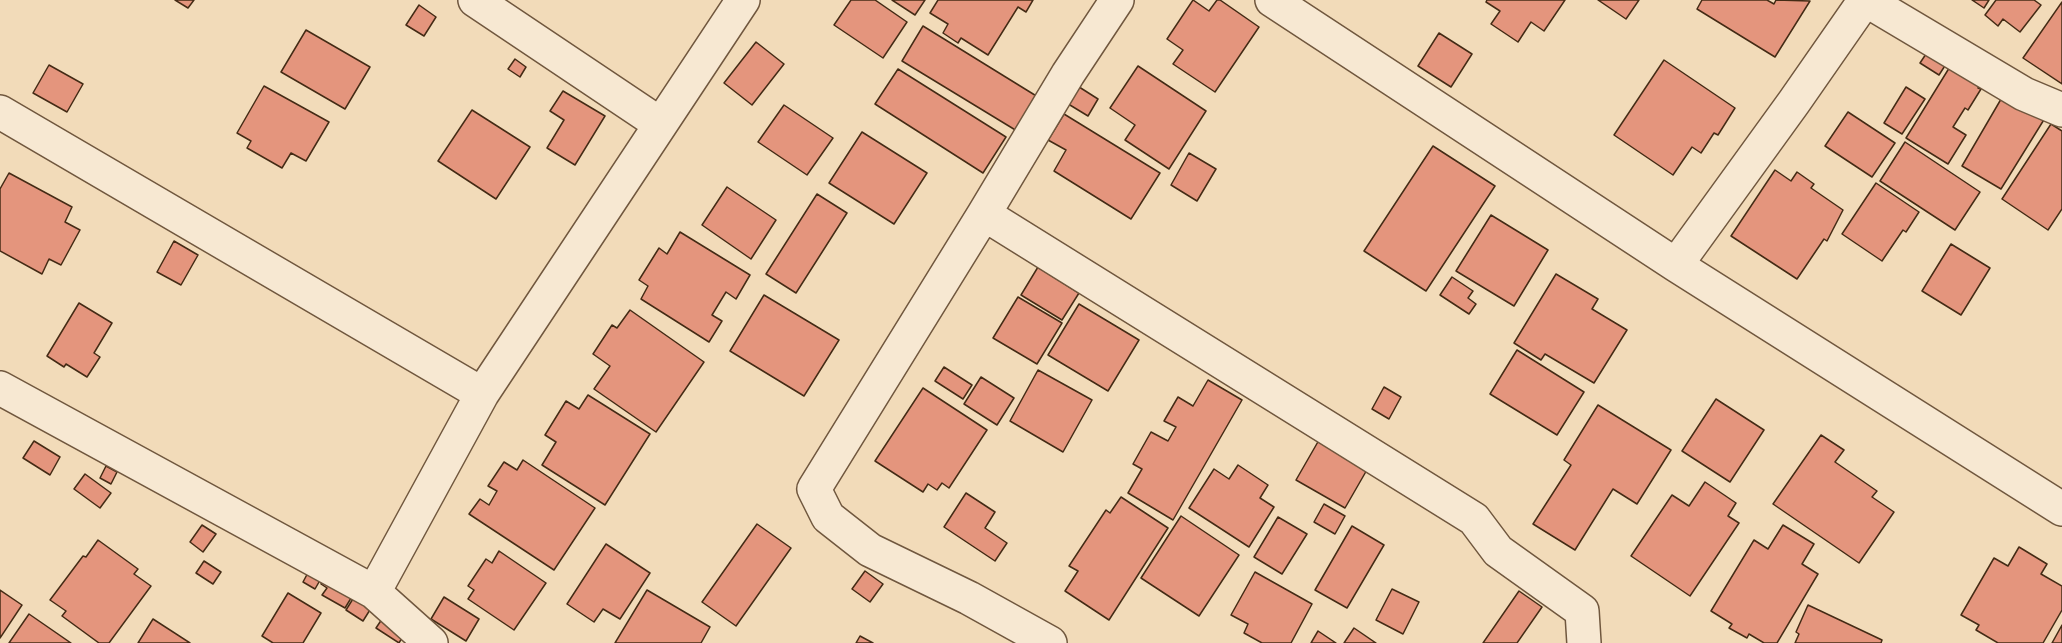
<!DOCTYPE html>
<style>
body{margin:0}
canvas{display:block;background:#f2dbb9}
</style>
<canvas width="2062" height="643"></canvas>
<script>
const context = document.querySelector('canvas').getContext('2d');
context.lineJoin = 'round';
function paint(path, color) {
  context.fillStyle = color;
  context.fill(path, 'evenodd');
}
function trace(path, color, width, dash) {
  context.strokeStyle = color;
  context.lineWidth = width;
  context.lineCap = dash ? 'butt' : 'round';
  context.setLineDash(dash || []);
  context.stroke(path);
}
const building = new Path2D(`
 M175,0h19l-6,8z
 M851,0h24l32,22 -24,36 -49,-33z
 M892,0h33l-10,15z
 M938,0h95l-7,12 -8,-5 -30,48 -27,-17 -3,5 -15,-10 5,-9 -18,-11z
 M1193,0l16,11 8,-11h3l39,27 -44,65 -42,-28 10,-14 -16,-11z
 M1487,0h78l-21,31 -13,-9 -13,20 -27,-18 9,-13 -14,-9z
 M1598,0h41l-13,19z
 M1702,0h65l7,4 2,-4 34,1 -35,56 -78,-48z
 M1972,0h17l-5,8z
 M1996,0h38l7,5 -21,27 -17,-13 -5,7 -13,-11z
 M2062,2v82l-39,-26z
 M419,5l17,12 -12,19 -18,-11z
 M923,26l115,71 -21,34 -115,-70z
 M306,30l64,37 -25,42 -64,-37z
 M1439,33l33,21 -21,33 -33,-21z
 M756,42l28,22 -32,41 -28,-22z
 M1930,48l18,13 -9,14 -19,-12z
 M515,59l11,8 -6,10 -12,-8z
 M1664,60l71,48 -17,27 -4,-2 -13,20 -9,-6 -19,28 -59,-40z
 M49,65l34,19 -16,28 -34,-19z
 M1951,65l30,18 -3,5 3,1 -13,21 -3,-2 -12,19 13,8 -18,29 -42,-26z
 M1138,66l68,45 -37,58 -44,-29 10,-15 -25,-17z
 M898,69l108,68 -23,36 -108,-69z
 M1076,85l22,14 -10,17 -23,-14z
 M264,86l65,36 -23,39 -15,-8 -9,15 -35,-20 4,-7 -14,-8z
 M1906,87l19,12 -23,35 -18,-11z
 M563,91l42,25 -30,49 -28,-17 17,-28 -14,-9z
 M2004,94l41,24 -44,71 -39,-23z
 M784,105l49,33 -26,37 -49,-33z
 M472,110l58,37 -34,52 -58,-38z
 M1848,112l47,31 -23,34 -47,-31z
 M1064,114l96,59 -29,46 -77,-48 12,-21 -18,-10z
 M2051,124l11,7v78l-14,21 -46,-31z
 M862,132l65,41 -33,51 -65,-41z
 M1905,142l75,50 -25,38 -75,-49z
 M1433,146l62,40 -69,105 -62,-40z
 M1189,153l27,16 -19,32 -26,-16z
 M1775,170l16,11 6,-9 17,12 -3,4 32,22 -16,31 -3,-2 -27,40 -66,-43z
 M9,173l63,34 -7,15 15,8 -19,35 -12,-6 -7,15 -42,-23v-62z
 M1876,183l43,29 -13,20 -3,-2 -21,31 -40,-27z
 M727,187l49,33 -25,39 -49,-34z
 M817,194l30,19 -51,80 -30,-19z
 M1491,215l57,35 -34,56 -58,-35z
 M680,232l70,43 -14,24 -10,-7 -14,23 10,6 -13,21 -68,-43 7,-13 -9,-6 20,-32 8,6z
 M174,241l24,14 -17,30 -24,-13z
 M1951,244l39,24 -29,47 -39,-24z
 M1038,267l41,26 -17,27 -41,-25z
 M1556,274l42,25 -6,10 35,21 -33,53 -49,-29 -4,6 -27,-17z
 M1452,277l21,14 -5,7 8,6 -7,10 -29,-19z
 M764,295l75,45 -35,56 -74,-45z
 M1018,297l44,26 -25,41 -44,-26z
 M79,303l33,20 -18,30 6,4 -13,20 -21,-13 -2,3 -17,-11z
 M1079,304l60,36 -31,51 -60,-36z
 M630,310l74,52 -48,70 -62,-43 16,-23 -17,-12 19,-29 5,3z
 M1517,350l67,42 -27,43 -67,-41z
 M944,367l28,18 -9,14 -28,-18z
 M1038,370l54,30 -29,52 -53,-31z
 M981,377l33,21 -17,27 -33,-21z
 M1208,380l34,20 -69,120 -45,-27 14,-24 -9,-5 18,-32 17,9 8,-14 -12,-6 14,-24 15,9z
 M1384,387l17,10 -12,22 -17,-10z
 M923,388l64,42 -38,58 -7,-5 -5,7 -9,-6 -5,8 -48,-31z
 M588,395l62,39 -45,71 -63,-40 14,-23 -11,-7 21,-34 13,8z
 M1716,399l48,31 -34,52 -48,-31z
 M1598,405l73,45 -34,54 -24,-15 -38,61 -42,-26 38,-59 -7,-5z
 M1821,435l23,15 -9,12 42,29 -5,6 22,15 -35,51 -86,-59z
 M1319,440l49,28 -23,40 -49,-28z
 M34,441l26,16 -10,18 -27,-17z
 M523,460l72,48 -41,62 -85,-56 11,-15 9,6 8,-14 -9,-5 16,-24 13,8z
 M1238,465l30,20 -8,13 14,9 -25,40 -60,-39 25,-39 15,10z
 M106,466l11,6 -6,12 -11,-6z
 M85,474l26,19 -11,15 -26,-19z
 M1705,482l31,21 -8,13 11,7 -49,73 -59,-40 41,-61 17,11z
 M966,493l29,19 -10,16 22,15 -12,18 -51,-34z
 M1121,497l47,31 -59,92 -44,-29 13,-20 -9,-5 37,-56 4,3z
 M1324,504l21,12 -10,18 -21,-12z
 M1181,516l58,39 -40,61 -58,-38z
 M1278,517l29,17 -25,40 -28,-17z
 M757,524l34,24 -55,78 -34,-24z
 M202,525l14,9 -13,18 -13,-10z
 M1783,525l31,19 -12,20 16,10 -41,69h-13l-15,-9 -2,4 -18,-10 3,-4 -21,-13 43,-71 14,9z
 M1352,526l32,19 -37,63 -32,-18z
 M98,540l40,29 -4,5 17,12 -42,57h-10l-37,-27 4,-5 -16,-11 33,-44 3,1z
 M606,544l44,29 -30,46 -17,-10 -9,13 -27,-18z
 M2019,547l28,17 -6,10 21,12v24l-19,33h-45l-22,-13 3,-5 -18,-10 33,-57 14,8z
 M499,551l47,32 -32,47 -46,-31 6,-9 -6,-4 18,-27 6,4z
 M204,561l17,11 -8,12 -17,-11z
 M311,567l12,8 -8,14 -12,-7z
 M865,571l18,13 -13,18 -18,-13z
 M1255,572l57,32 -21,39h-29l-18,-10 4,-9 -17,-9z
 M328,573l28,17 -11,18 -23,-13 5,-7 -6,-4z
 M1392,589l27,13 -16,32 -27,-14z
 M0,590l22,15 -22,33z
 M647,590l63,37 -9,16h-86z
 M1519,591l23,16 -25,36h-34z
 M288,593l33,20 -18,30h-30l-11,-7z
 M356,594l17,11 -10,16 -17,-11z
 M444,597l35,22 -13,22 -35,-22z
 M1808,605l74,35 -1,3h-86l4,-9 -3,-2z
 M29,614l42,29h-62z
 M384,616l22,15 -7,12 -23,-15z
 M153,619l37,24h-52z
 M2062,625v18h-10z
 M1354,628l22,15h-32z
 M1318,631l18,12h-25z
 M860,636l13,7h-17z`);
paint(building, '#e4957d');
trace(building, '#442b15', 1.5);
const minor = new Path2D(`
 M475,0l185,124
 M1272,0l404,265 386,244
 M1866,0l158,94 38,16
 M0,112l482,282
 M984,214l490,305 24,32 84,60 2,32
 M1676,265l118,-163 71,-102
 M0,388l374,204 57,51
 M374,592l108,-198 261,-394
 M1050,643l-81,-45 -99,-48 -42,-33 -14,-28 170,-275 84,-140 49,-74`);
trace(minor, '#70573e', 36);
trace(minor, '#f7e8d2', 33);
</script>
